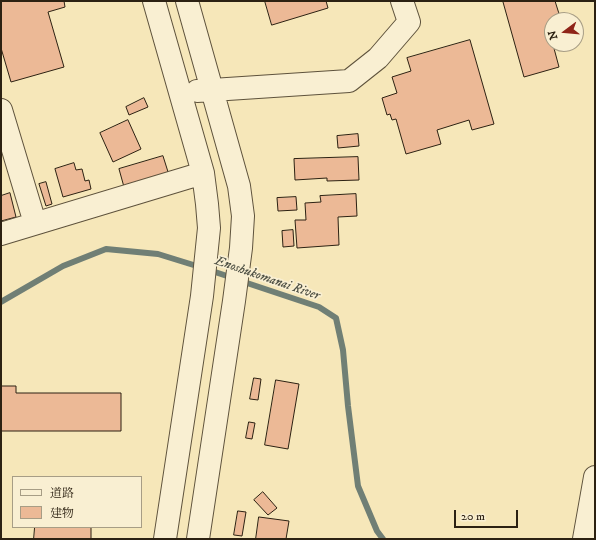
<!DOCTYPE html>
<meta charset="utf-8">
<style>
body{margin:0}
#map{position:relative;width:596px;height:540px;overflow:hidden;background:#f6e7b9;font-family:"IM FELL DW Pica","Noto Serif JP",serif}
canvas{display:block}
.frame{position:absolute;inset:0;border:2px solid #2c2112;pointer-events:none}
.legend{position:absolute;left:12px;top:476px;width:130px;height:52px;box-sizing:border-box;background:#f9efd2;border:1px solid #a79d85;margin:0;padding:5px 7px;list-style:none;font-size:12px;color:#2c2112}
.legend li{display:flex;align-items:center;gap:8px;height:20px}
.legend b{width:20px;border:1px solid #a79d85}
.north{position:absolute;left:544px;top:12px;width:40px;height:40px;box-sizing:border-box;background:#f9efd2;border:1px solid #a79d85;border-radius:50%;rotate:254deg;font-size:11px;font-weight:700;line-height:16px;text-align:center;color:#2c2112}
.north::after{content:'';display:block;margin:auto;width:14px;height:18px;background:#8f2418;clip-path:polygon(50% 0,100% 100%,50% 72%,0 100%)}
.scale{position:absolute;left:454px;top:510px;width:64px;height:18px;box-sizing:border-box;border:2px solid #2c2112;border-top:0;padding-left:5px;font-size:12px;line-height:14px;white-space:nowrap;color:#2c2112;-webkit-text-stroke:3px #f9efd2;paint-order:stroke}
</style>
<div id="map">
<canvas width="596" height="540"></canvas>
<div class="frame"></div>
<ul class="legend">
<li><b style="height:5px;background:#f9efd2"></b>道路</li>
<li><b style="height:11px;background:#ecb996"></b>建物</li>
</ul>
<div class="north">N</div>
<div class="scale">20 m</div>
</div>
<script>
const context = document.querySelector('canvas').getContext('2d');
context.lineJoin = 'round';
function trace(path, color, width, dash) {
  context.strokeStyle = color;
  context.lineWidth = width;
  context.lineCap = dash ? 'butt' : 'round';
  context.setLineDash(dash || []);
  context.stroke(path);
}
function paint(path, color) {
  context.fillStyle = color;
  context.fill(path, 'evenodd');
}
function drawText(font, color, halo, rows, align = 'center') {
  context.font = font + ' "IM FELL DW Pica",serif';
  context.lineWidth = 3.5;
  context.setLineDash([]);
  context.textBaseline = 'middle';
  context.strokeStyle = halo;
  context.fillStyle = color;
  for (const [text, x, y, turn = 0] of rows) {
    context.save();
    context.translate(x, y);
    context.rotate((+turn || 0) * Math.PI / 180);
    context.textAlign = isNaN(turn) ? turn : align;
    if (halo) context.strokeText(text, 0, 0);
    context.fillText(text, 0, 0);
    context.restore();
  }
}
trace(new Path2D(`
 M209,270l24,8
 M241,281l78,26 17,11 7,32 5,56 10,80 19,45 6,8
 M1,302l62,-36 43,-17 52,5 42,13`), '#707f75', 6);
const building = new Path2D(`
 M1,1h63l1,6 -17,5 16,55 -53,15 -10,-34z
 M265,1h61l2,7 -56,17z
 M505,1h50l6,19h-9v5l-4,1 11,41 -35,10 -21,-75z
 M470,40l24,84 -22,6 -3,-10 -32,10 4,14 -35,10 -10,-35 -4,1 -2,-6 -3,1 -5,-17 15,-5 -5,-16 19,-6 -4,-13z
 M144,98l4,9 -19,8 -3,-8z
 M128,120l13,29 -28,13 -13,-29z
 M358,134l1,12 -21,2 -1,-12z
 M163,156l6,19 -45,12 -5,-18z
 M358,157l1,23 -32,1v-3l-32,2 -1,-21z
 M74,163l2,7 6,-1 3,12 4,-1 2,9 -28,8 -8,-28z
 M46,182l6,22 -6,2 -7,-22z
 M10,193l6,24 -15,4v-25z
 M356,194l1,22 -19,1 1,28 -42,3 -2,-28h11l-1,-17 16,-1 -1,-6z
 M296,197l1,13 -19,1 -1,-13z
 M293,230l1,16 -11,1 -1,-16z
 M254,378l7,1 -3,21 -8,-1z
 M276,380l23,4 -11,65 -23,-4z
 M1,386h15v7h105v38h-120z
 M249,422l6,1 -3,16 -6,-1z
 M263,492l14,16 -9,7 -14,-15z
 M238,511l8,1 -4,24 -8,-1z
 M259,517l30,4 -3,18h-30z
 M35,527h56v12h-57z`);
paint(building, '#ecb996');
trace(building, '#2c2112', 1);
const minor = new Path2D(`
 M154,1l49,172 4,31 2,24 -7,68 -37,243
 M187,1l52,185 4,30 -2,32 -7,53 -36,238
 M197,91l152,-10 29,-23 31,-36 -7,-21
 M1,110l34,113
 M1,234l202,-61
 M584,539l11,-62`);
trace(minor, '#5e523c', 24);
trace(minor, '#f9efd2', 22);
drawText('italic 13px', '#4e5044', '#f9efd2', [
 ["Enoshukomanai River",267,279,19]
]);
</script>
